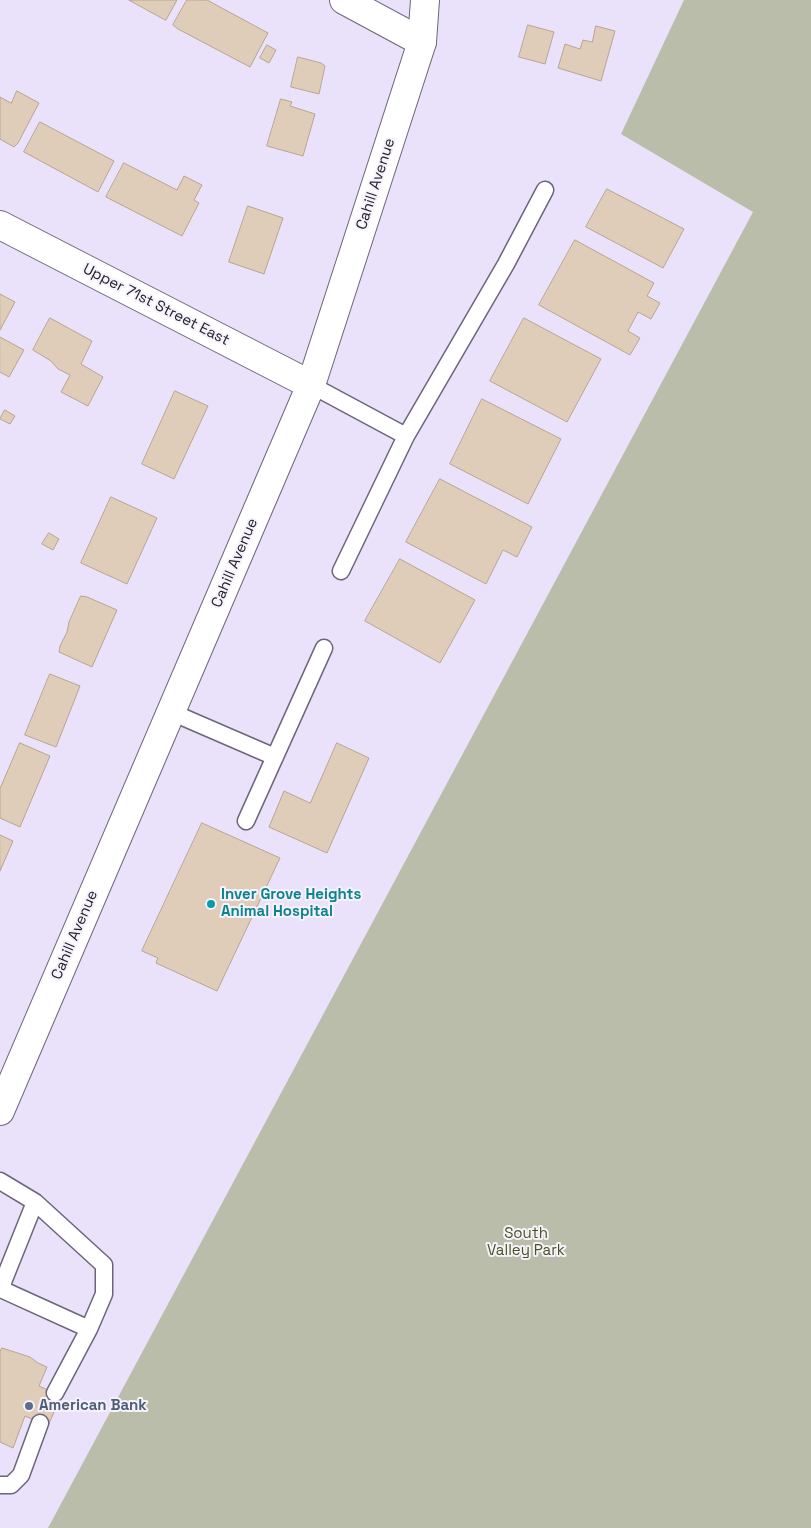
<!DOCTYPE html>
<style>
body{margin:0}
canvas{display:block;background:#eae1fa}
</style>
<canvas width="811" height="1528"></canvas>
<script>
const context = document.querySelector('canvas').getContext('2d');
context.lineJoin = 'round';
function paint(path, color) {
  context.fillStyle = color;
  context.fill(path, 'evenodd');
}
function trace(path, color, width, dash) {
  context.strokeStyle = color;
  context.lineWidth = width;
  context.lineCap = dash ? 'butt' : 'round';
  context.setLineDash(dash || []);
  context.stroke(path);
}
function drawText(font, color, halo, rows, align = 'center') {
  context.font = font + ' "Space Grotesk",sans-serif';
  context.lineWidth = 4;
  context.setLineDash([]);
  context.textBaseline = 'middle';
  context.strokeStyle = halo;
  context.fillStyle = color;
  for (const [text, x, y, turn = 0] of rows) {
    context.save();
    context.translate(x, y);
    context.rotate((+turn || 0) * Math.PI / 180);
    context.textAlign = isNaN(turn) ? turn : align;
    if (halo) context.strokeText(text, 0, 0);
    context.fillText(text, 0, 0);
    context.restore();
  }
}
paint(new Path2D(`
 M684,0h127v1528h-763l705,-1316 -132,-78z`), '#b9bdaa');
const building = new Path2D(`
 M129,0h48l-11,20z
 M187,0h20l61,33 -18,34 -72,-38 -5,-4z
 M528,25l26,7 -9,32 -26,-7z
 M596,26l19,5 -14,50 -43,-13 7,-24 15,5 3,-9 9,2z
 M267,45l9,5 -7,13 -9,-5z
 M298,57l23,6 4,3 -6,28 -28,-7z
 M17,91l22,12 -21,40 -4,4 -14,-8v-42l11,6z
 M281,99l11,3 -2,4 25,8 -12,42 -36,-10z
 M40,122l74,39 -16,31 -74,-40z
 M124,163l53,27 7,-14 18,9 -8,15 5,3 -17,33 -76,-39z
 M607,189l77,40 -21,39 -77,-41z
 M248,206l35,12 -19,56 -35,-12z
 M575,240l79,43 -7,13 13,7 -9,16 -13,-7 -10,19 12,7 -10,17 -91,-50z
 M0,294l15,8 -15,28z
 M50,318l42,23 -11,23 22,13 -15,29 -27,-14 9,-17 -12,-6 -7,-8 -18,-11z
 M524,318l77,41 -34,63 -77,-41z
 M0,337l24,13 -15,27 -9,-5z
 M175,391l33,15 -34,73 -32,-15z
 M482,399l79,40 -33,65 -78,-40z
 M5,410l10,6 -5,8 -10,-5z
 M440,479l92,48 -15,30 -14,-7 -17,34 -80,-42z
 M111,497l46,21 -30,66 -46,-21z
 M49,533l10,6 -6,11 -11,-6z
 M400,559l75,41 -35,63 -75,-42z
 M81,596l6,1 30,13 -25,57 -33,-15 1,-6 7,-14 2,-10z
 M50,674l30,12 -24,61 -31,-12z
 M20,743l30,13 -30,71 -20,-9v-29z
 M337,743l32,15 -42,95 -58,-26 15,-36 26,12z
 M202,823l78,35 -63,133 -61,-28 2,-5 -16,-7z
 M0,835l13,6 -13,30z
 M2,1348l28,9 8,6 9,4 -8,19 22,10 -13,30 -23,-10 -12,32 -13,-6v-90z`);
paint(building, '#e0cdb9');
trace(building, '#b7a592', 1);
const service = new Path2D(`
 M311,385l95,51 100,-172 39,-74
 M341,571l65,-135
 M171,712l104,45
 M246,821l78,-173
 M0,1181l35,21 69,63v29l-15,35 -86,-39v-8l32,-80
 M55,1393l34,-64
 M0,1485h11l10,-10 19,-52`);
const minor = new Path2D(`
 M344,0l78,42
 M0,225l311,160`);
const tertiary = new Path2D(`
 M0,1111l311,-726 111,-343 3,-42`);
trace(service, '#6d657a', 19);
trace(minor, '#6d657a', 30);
trace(tertiary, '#6d657a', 30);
trace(service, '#fff', 16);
trace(minor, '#fff', 28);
trace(tertiary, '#fff', 28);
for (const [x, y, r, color] of [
 [211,904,5,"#0f9aa8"],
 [29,1406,5,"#5c6f8a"]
]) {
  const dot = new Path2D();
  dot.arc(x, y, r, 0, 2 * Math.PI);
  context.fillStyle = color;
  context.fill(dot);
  trace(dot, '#f5f2fc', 2);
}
drawText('15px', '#25212a', '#f5f2fc', [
 ["Cahill Avenue",376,184,-72],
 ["Upper 71st Street East",156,305,27],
 ["Cahill Avenue",235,563,-67],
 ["Cahill Avenue",75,935,-67]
]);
drawText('bold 15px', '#0d838f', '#f5f2fc', [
 ["Inver Grove Heights",221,895],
 ["Animal Hospital",221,912]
], 'left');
drawText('15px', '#4c5321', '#f5f2fc', [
 ["South",526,1234],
 ["Valley Park",526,1251]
]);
drawText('bold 15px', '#4e5e75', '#f5f2fc', [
 ["American Bank",39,1406]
], 'left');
</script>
